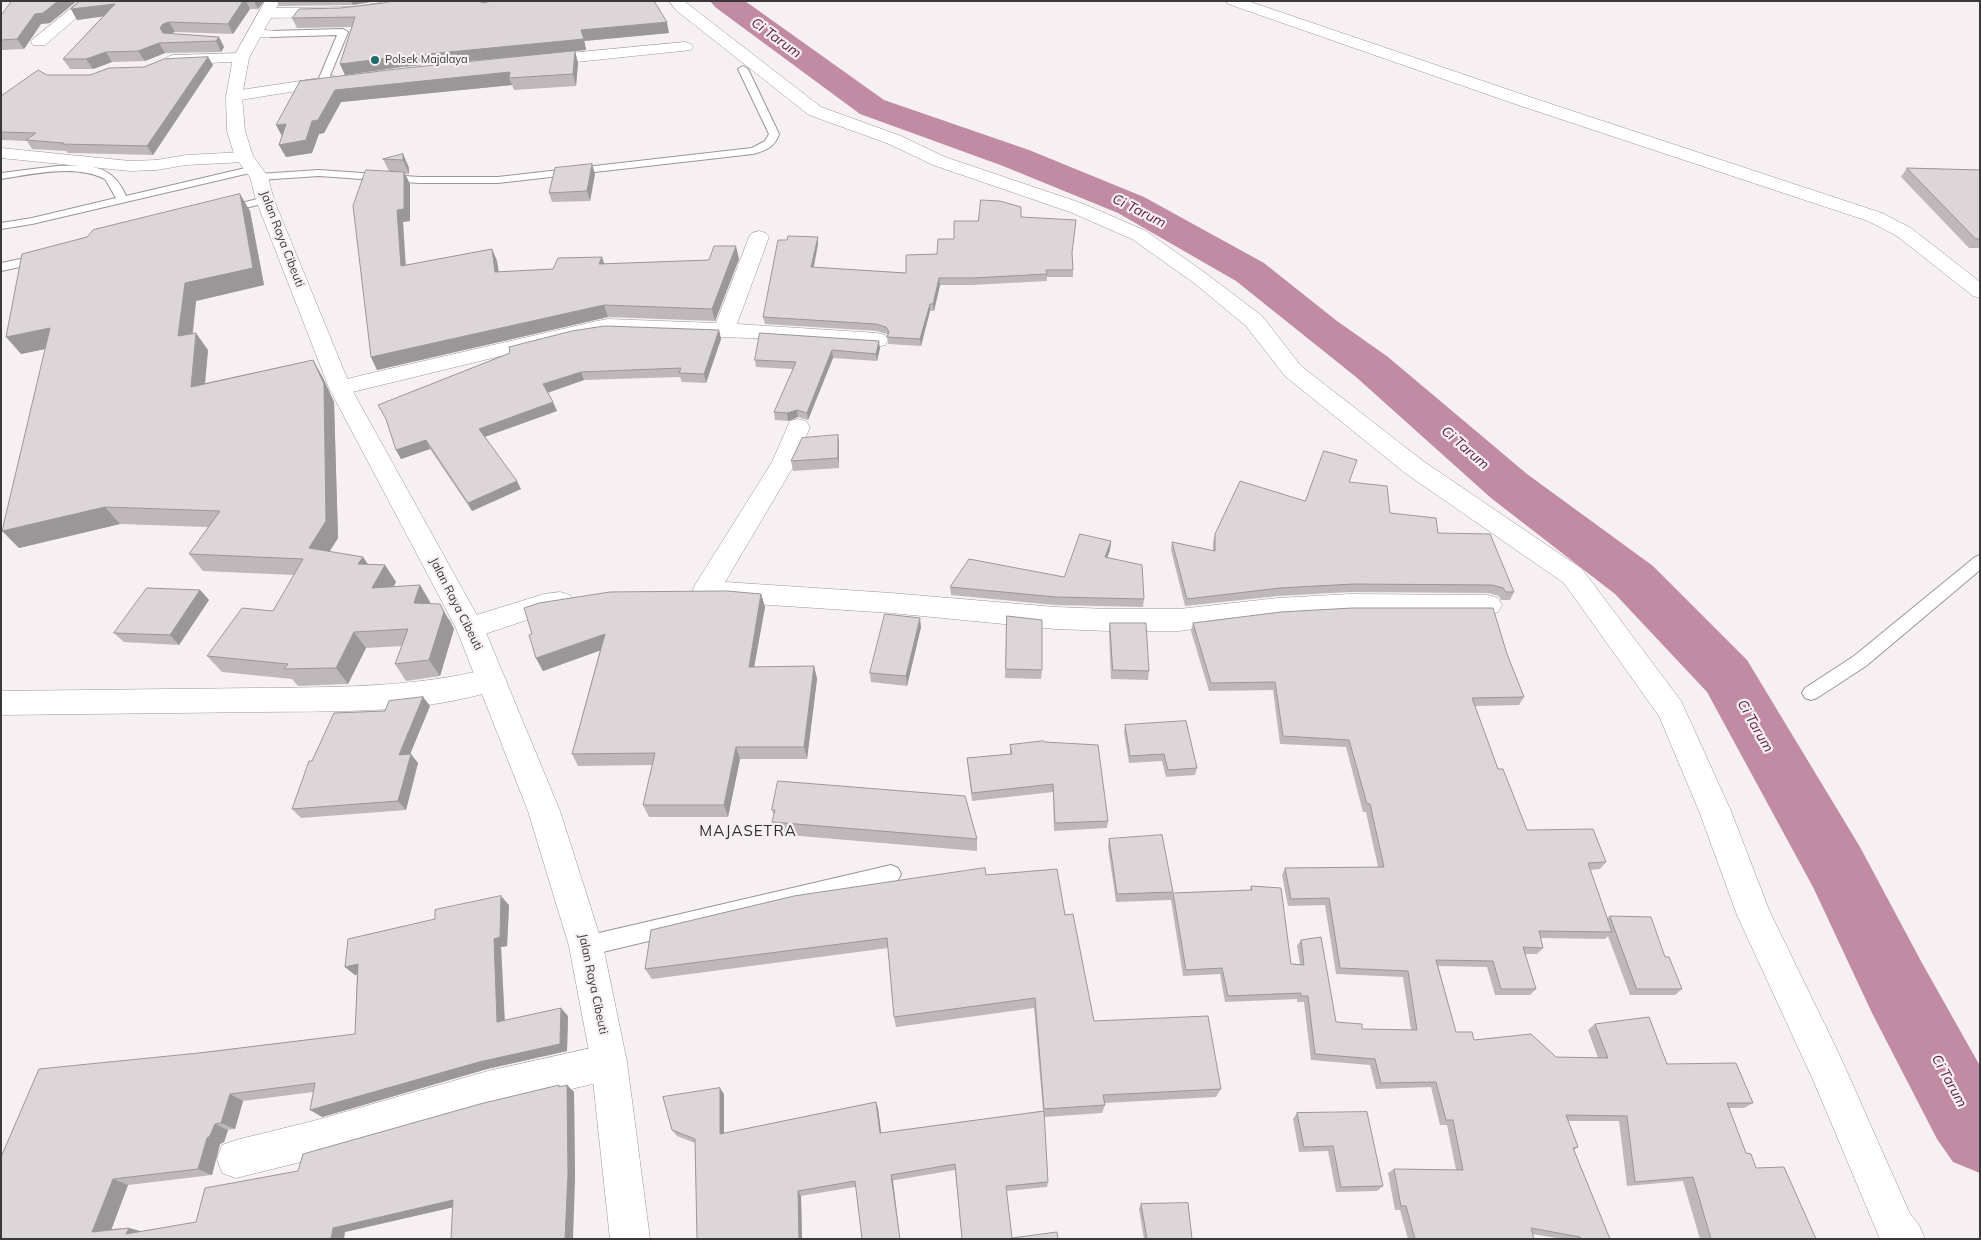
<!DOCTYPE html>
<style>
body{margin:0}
#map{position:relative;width:1981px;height:1240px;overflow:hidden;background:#f6f0f2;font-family:Mulish,sans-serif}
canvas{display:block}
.frame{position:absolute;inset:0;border:2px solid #3b383a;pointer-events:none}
</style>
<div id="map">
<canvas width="1981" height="1240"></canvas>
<div class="frame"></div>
</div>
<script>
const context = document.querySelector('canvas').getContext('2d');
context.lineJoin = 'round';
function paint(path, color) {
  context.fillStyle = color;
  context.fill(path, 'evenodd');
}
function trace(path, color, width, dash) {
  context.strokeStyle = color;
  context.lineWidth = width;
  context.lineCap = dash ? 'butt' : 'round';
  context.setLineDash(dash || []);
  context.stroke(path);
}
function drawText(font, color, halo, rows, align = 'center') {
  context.font = font + ' Mulish,sans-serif';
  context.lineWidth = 4.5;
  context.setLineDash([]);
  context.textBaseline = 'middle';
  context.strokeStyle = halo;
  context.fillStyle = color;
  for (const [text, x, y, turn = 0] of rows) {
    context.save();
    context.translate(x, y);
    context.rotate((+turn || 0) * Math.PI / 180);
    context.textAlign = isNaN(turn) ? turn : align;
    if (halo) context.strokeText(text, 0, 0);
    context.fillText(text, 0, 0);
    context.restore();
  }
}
paint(new Path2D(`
 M710,1h35l139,99 145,50 115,47 120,66 73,58 51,36 139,117 126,92 94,94 113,187 62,116 58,103v107l-27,-11 -16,-23 -65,-126 -58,-124 -107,-197 -92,-98 -124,-96 -135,-121 -120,-96 -118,-68 -115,-47 -143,-52 -145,-107z`), '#c18ba4');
const service = new Path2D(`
 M343,29l5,3 -21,51 -5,3 -5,-3 20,-48 -66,2 -5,-3 5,-3z
 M743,66l5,3 31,65c-4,13 -14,17 -26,20l-255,29h-79l-100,-7 -60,4 -5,-3 5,-3 60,-4 100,7h79l254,-29 13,-7 4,-7 -31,-65z
 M57,166c31,-1 55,-3 69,30l128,-30 5,3 -5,3 -222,52 -31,5v-6l31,-5 84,-20 -11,-19c-30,-15 -72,-5 -104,0v-6z
 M265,197l4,1 2,2 -2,2 -43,11 -6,-3 2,-2z
 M40,255l4,1 2,3 -2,3 -43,9v-8z
 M1980,555v15l-114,96 -49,32 -6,2 -6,-2 -3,-5 3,-5 49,-32 121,-99z
 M891,865l7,3 3,6 -3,6 -7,3 -305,73 -7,-3 -3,-7 3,-7 7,-3z`);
const minor = new Path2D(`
 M80,1h16l-51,44h-12l-2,-3 2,-3z
 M391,1h22c-15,19 -120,16 -146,17l-5,-2 -3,-3 3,-3 5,-2 86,-1z
 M669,1h15l137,106 80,29 44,21 139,47 62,27 62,44 54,41 39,50 122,95 159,108 99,132 50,110 38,99 71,146 70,158 9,11 6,14h-45l-66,-157 -77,-167 -38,-104 -40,-95 -95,-133 -159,-110 -120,-97 -39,-50 -52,-43 -62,-44 -62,-27 -137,-47 -44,-21 -80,-29 -132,-104z
 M1226,1h22l279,95 355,117 29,15 69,54v16l-7,-2 -76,-60 -29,-15 -353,-117 -287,-100z
 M256,29l20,2 3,3 -3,3h-25l-3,-3 3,-3z
 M685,42l6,2 2,3 -2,3 -153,16 -6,-2 -2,-3 2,-3 6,-2z
 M241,53l6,2 2,3 -2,3 -74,4 -6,-2 -2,-3 2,-3 6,-2z
 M334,76l6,2 2,3 -2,3 -106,17 -6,-1 -2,-4 2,-4 6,-1z
 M1,148l129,13 27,-1 29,-5 58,-3 6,1 3,4 -3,4 -6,1 -58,3 -29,5 -27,1 -129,-13z
 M759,231l7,2 3,4 -32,87 140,9 8,2 3,5 -3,5 -8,2 -100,-8 -169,-6 -33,5 -235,57 -8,-2 -3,-5 3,-5 31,-8 234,-54 11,-2 108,4 33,-86 3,-4z
 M798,419l8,2 4,6 -14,35 -71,120 166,11 164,14 54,2h70l99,-11 72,-4 138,1 10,3 4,7 -4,7 -10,3 -138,-1 -72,4 -99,13h-70l-54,-2 -164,-16 -166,-11 -10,-4 -10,4 -10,-3 -3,-7 3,-7 77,-123 18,-41z
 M560,592l10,3 4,7 -4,7 -25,5 -75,25 -10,-3 -4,-8 4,-8 84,-26z
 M609,1044l13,5 5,13 -5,13 -13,5 -121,29 -175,50 -77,19 -14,-5 -5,-14 5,-14 14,-5 77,-19 175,-50z`);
const tertiary = new Path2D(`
 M492,668l10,4 4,8 -4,8c-77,26 -160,23 -240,24 -87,1 -174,2 -261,3v-24c85,-1 169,-2 254,-3 80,-1 159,0 237,-20z`);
const secondary = new Path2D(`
 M265,1h15l-31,57 -7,38 3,35 8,25 15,21 6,23 77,188 133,240 76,183 43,135 24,116 23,177h-40l-19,-177 -22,-116 -41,-135 -72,-183 -127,-240 -73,-188 -6,-23 -15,-20 -8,-26 -1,-35 7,-38z`);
trace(service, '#9c9598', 2);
trace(minor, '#9c9598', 1);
trace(tertiary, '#9c9598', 1);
trace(secondary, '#9c9598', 1);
paint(service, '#fff');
paint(minor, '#fff');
paint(tertiary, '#fff');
paint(secondary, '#fff');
paint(new Path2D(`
 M80,1h184l-6,8h-8l-17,25 -58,-2 -5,2 49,3 5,10 -3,5 -56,1 -20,8 -33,1 -19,7h-23l-7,-10 40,-43 -26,4 -6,-11z
 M277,1h100l-24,4 -74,1z
 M391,1h95l-3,1 186,31 -85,8 2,9 -184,17 -57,8 -5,-11 12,-37 -55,1 -5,-10 48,-10 44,-5z
 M1,16l49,7 -9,1 -17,25 -23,1z
 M575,51l3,12 -2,23 -62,4 -2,-5 -171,17 -17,31 -5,1 -7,19 -26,4 -7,-12 21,-64z
 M208,57l5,8 -60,90 -81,-2h-4l-2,-2 -34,-2 -5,-8 -26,-1v-44l46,-21h43z
 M403,154l6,14v6h-4l5,10v37l-7,1 3,43 86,-16 5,12 2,11 54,-3 49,-12 2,7 135,-5 -24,62 -107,-4 -231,53 -6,-13 18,-186 -6,-12z
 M1907,168l73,2v78h-11l-68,-71z
 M595,174l-5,27 -38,1 -3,-9z
 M250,211l14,74 -68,16 -3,33 15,16 -3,33 108,-23 10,18 11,24 4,136 -9,14 34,5 5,7 17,1 11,17 -3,5 27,-2 10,17v1l20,17 4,9 -14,47 -34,5 -11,-17 7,-18 -36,2 -18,36 -50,2 -6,-7 -70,-7 -15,-16 66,-45 21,-36 -91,-4 -14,-17 19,-27 -88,-3 -101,24 26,-199 -24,5 66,-117z
 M1021,217l51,38 1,15v7h-26v4l-75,4h-32l-6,26h-4l-9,35 -33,-2v-8l-1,-2 -10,-3 -112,-7 -2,-7 55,-73 -4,23 92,6 31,-19 41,-33z
 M719,330l2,9 -15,44 -24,-1 -2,-5 -96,3 -36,13 9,18 -72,26 36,52 -49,22 -42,-62 -29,10 -14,-38z
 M760,333l120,15 -3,13 -44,-3 -25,62 -10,-3 -10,4 -13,-1 -1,-8 19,-43 -37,-2 -1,-7z
 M838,435l1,10v23l-46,3 -2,-10z
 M1349,482l41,31 48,20 76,59 -4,8h-9l-2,-4 -11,-3 -138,-1 -72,4 -93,10 -14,-56 1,-8 41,9v-9l2,-8 90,-33z
 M1111,541l-1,9 -3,8 37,41 -1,8 -88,-2 -104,-10 -1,-8 114,-10z
 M200,590l9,10 -30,45 -55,-3 -10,-9z
 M761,594l4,13 -11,60 60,-1 3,13 -10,80h-67l-12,58h-79l-6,-12 9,-40 -74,1 -6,-12 28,-104 -57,21 -7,-13z
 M1007,616l35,54 -1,9 -36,-1z
 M1110,623l39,48 -1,9 -37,-1 -2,-46z
 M1193,623l314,31 17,43 -5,8 -44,1 23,63 29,61 79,32 -6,7 -10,1 17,48 3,-2 55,41 17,32 -7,6h-45l-22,-59 -3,3 -64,-1 2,10 -6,6h-12l11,35 -6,6h-35l-8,-28 -49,-1 18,66 18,8 82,17 42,1 -10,-28 7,-6 72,40 86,39 -9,5h-15l17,45 10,15 60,71h-116l-17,-58 -56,5 -8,-65h-51l10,26 -4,3 36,89h-47l-31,-5 2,5h-126l-8,-29h-5l-7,-37 6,-4 62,1 -9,-45h-7l-9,-38 -55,2 -6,-24 -59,-5 -7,-58h-7v-3l-72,3 -5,-28 -37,2 -12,-76 2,-7 77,-3 1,-4 40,78h9l-3,-18 4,-6 35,82 26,7 49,1 -8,-53 -67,-3 -11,-69 -37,1 -6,-31 3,-7 93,-1 -12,-55h-3l-17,-65 -66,-3 -7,-54 -64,1 -18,-60z
 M921,627l-14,59 -36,-4 -1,-9z
 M423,697l7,9 -20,48 8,9 -12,47 -105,8 -9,-9 20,-48 73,-50z
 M1125,725l72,43 -2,7 -29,2 -4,-16 -33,2 -5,-31z
 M1045,742l63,79 -1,7 -53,3 -1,-39 -81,9 -5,-43 43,-4v-9z
 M772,810l205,29v12l-201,-17 -4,-12 2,-7z
 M1109,839l64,53 -2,8 -55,2 -8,-55z
 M986,875l79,40 29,106 127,68 -5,8 -112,6 1,2 -3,8 -58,4 4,65 -1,5 -41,4 6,47 46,1h-96l-7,-69 -154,26 1,43h-105l-2,-96 -18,-7 -5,-6 52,-36v39l152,-31 2,6 3,25 162,-22 -9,-103 -138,19 -2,-10 -6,-69 -236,31 -7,-10z
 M509,905l-2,41 -6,1 4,74 63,-5 -1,35 -80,18 -165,48 -9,-25 -70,9 -8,28 -7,1 -4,12 -4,2 -8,31 -84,10 -17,44 18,-1 13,4 54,-10 102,-51 269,-86 7,7 1,87 -230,53 -344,7 198,-186 156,-19 2,-60 -2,1 -10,-8z
 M1297,1113l86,73 -6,5 -41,1 -8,-41 -29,1 -6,-33z
 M1141,1204l51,35h-48l-5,-30z`), '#beb8bb');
paint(new Path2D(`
 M58,1h19l-27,22 -9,1 -17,25 -7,-10 18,-25z
 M243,1h3l4,8 -17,25 -5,-10z
 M254,1h10l-6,8z
 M351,1h26l-24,4z
 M115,4l6,10 -44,6 -6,-11z
 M169,22l6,10 -7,2 -3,4 -5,-10 3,-4z
 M667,22l2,11 -85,8 -3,-11z
 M219,37l5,10 -3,5 -5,-11z
 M584,39l2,11 -184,17 -57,8 -5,-11 57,-7z
 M159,43l6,10 -20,8 -7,-10z
 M575,51l3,12 -2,23 -3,-12z
 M106,52l6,10 -19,7 -7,-10z
 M208,57l5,8 -60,90 -6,-9z
 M510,72l-1,6 3,7 -171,17 -17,31 -5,1 -7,19 -26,4 -7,-12 33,-24 23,-31z
 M286,124l-3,14 -7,-13z
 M403,154l6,14v6l-6,-14z
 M592,164l3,10 -5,27 -3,-10z
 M404,172l6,12v37l-7,1 3,56 -5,-12 -4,-56z
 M240,194l10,17 14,74 -68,16 -6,53 -12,-18 7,-53z
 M818,237v7l-6,30 -1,-7z
 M736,246l3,13 -24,62 -3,-12z
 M492,249l5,12 3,24 -5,-13z
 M602,257l4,12 -7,-5z
 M939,278l1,7 -6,26 -1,-7z
 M930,304v7l-9,35 -1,-7z
 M604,305l4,12 -231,53 -6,-13z
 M50,328l14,17 -43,9 -15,-17z
 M719,330l2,9 -15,44 -2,-9z
 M196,333l12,17 -5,54 -12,-17z
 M879,341l1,7 -3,13 -1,-7z
 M832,350l1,8 -25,62 -1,-7z
 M313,360l10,18 11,24 4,136 -17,27 -12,-17z
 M581,372l3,8 -38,13 -3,-9z
 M553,402l4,9 -73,26 -5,-8z
 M797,410l1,7 -10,4 -1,-8z
 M838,435l1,10v23l-1,-10z
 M426,440l4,9 -29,10 -5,-9z
 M517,481l4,8 -49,22 -4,-8z
 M105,507l15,17 -101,24 -17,-17z
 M1111,541l-1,9 -6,16 1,-9z
 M363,557l11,17 -16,-10z
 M385,565l11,17 -12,23 -12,-17z
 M420,585l10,17 -5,18 -11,-17z
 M200,590l9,10 -30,45 -9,-10z
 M761,594l4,13 -13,72 -3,-12z
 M440,604l14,25 -14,47 -11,-16z
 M920,618l1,9 -14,59 -1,-10z
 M354,632l12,16 -18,36 -12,-16z
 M605,634l5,13 -67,24 -7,-13z
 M814,666l3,13 -10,80 -3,-12z
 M423,697l7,9 -24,58 -7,-9z
 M736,747l4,12 -12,58 -4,-12z
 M411,754l7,9 -12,47 -8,-9z
 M501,896l8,9 -2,41 -6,1 4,83 -8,-8 -3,-83z
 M358,964l9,8 -12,3 -10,-8z
 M561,1008l7,8 -1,35 -80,18 -165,48 -12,-7z
 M567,1085l7,7 1,87 -2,60h-8z
 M720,1088l4,6v46l-4,-6z
 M230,1094l13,7 -8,28 -14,-6z
 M876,1102l2,6 4,31 -2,-6z
 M215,1124l13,6 -4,12 -4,2 -8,31 -14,-6 9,-31z
 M891,1175l2,5 7,59z
 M113,1179l15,6 -19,51 -17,-4z
 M798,1191l3,5 1,43h-3z
 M453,1200l10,5 -118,27 -1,7h-13l2,-11z
 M129,1228l15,4 -18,2z`), '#9b9698');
const building = new Path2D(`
 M12,1h46l-15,12 -8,1 -18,25 -16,1v-24z
 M80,1h163l-15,23 -59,-2 -6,2 -3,4 3,5 56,4 -3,4 -57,2 -21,8 -32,1 -20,7h-23l52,-55 -44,5z
 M391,1h87l6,2 7,-2h163l13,21 -86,8 3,9 -187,18 -57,7 15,-47 -63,1 7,-9 41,-1 44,-5z
 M575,51l-2,23 -64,4 1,-6 -175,18 -17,30 -6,1 -6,19 -27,5 7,-21 -10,1 24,-44 97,-12z
 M208,57l-61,89 -85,-2 2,-1 -38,-3 10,-7 -35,-1v-36l37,-26 9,5h43l19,-7 35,-1 20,-8z
 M403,154v6l-20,-1z
 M592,164l-5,27 -38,2 6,-25z
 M1907,168l73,2v69h-4z
 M366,170l38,2v37l-7,1 4,56 91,-17 3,23 58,-3 5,-11 44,-1 -3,7 110,-4 5,-14h22l-24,63 -108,-4 -233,52 -18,-151z
 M240,194l13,74 -68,15 -7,53 18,-3 -5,54 122,-27 11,24 2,137 -17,27 54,9 -5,7 27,1 -13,23 48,-3 -6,18 26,1 4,8 -15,48 -34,4 13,-35 -54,3 -18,36 -52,1 4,-5 -81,-8 35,-48 31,3 30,-52 -114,-5 31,-43 -115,-4 -103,24 48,-203 -44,9 16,-83 65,-17 6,-7z
 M981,200l19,1 21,6v10l55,3 -4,33 1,17h-27l1,4 -75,4h-33l-6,26h-3l-10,35 -33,-2 2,-5 -3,-5 -10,-3 -113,-7 15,-77h9l1,-4 30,1 -7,30 95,6v-18l31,-1 1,-15h16v-18h24z
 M605,326l114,4 -15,44 -25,-1 2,-5 -100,4 -38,12 10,18 -74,27 38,52 -49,22 -42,-63 -30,10 -10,-31 -8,-14 132,-52 -1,-6 63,-16z
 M760,333l119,8 -3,13 -44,-4 -25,63 -10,-3 -10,3 -13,-1 22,-50 -41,-2z
 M838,435v23l-47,3 11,-23z
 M1324,451l33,9 -8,22 38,4 3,27 46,5 2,15 52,1 24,58h-8l-3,-4 -11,-3 -139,-1 -73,4 -93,11 -15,-57 43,9v-17l25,-53 65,20z
 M1080,534l31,7 -6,16 37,8 2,34 -88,-2 -106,-10 19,-28 95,18z
 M147,588l53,2 -30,45 -56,-2z
 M727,591l34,3 -12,73 65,-1 -10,81h-68l-12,58h-81l12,-52 -83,1 33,-120 -69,24 -7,-23 3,-1 -8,-26 15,-5 71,-11z
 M1353,608h140l14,46 17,43 -52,1 26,71h5l24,61 66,-1 13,33 -18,1 24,69 -73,-1 4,17 -20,-1 13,42h-35l-8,-28 -57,-1 20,72h16l2,8 57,-6 25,23 52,1 -13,-34 54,-7 18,47 69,-1 17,40h-26l19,50 5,1 5,14 28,-1 32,72h-105l-18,-62 -58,5 -8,-66 -61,-1 12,32 -5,1 37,91h-29l-1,-2 -49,-9 3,11h-119l-9,-33h-5l-7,-37 69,1 -10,-50h-7l-10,-38 -55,1 -6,-24 -60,-5 -7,-58h-7v-3l-73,3 -6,-28 -36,2 -13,-77 79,-3 -1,-4 30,2 10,76 13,1 -3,-25 20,-3 15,85 26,2v5l55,1 -9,-59 -68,-3 -11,-70 -38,1 -6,-31 99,-1 -14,-63h-3l-18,-64 -66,-4 -8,-54 -64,1 -18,-60 88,-11z
 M885,614l35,4 -14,58 -36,-3z
 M1007,616l35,4v50l-36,-1z
 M1110,623h36l3,48 -36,-1z
 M423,697l-24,58 12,-1 -13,47 -106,8 17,-48h3l22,-48 51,-2 4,-10z
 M1186,721l11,47 -29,2 -4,-16 -34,2 -5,-31z
 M1044,741l1,1 53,3 10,76 -53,2 -2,-39 -81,9 -5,-35 45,-4 -2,-9z
 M778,781l187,15 12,43 -205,-17 3,-12h-3z
 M1162,835l11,57 -56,2 -8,-55z
 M985,868l1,7 71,-6 8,46 8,-1 21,107 114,-5 13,73 -118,6 2,10 -61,4 -9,-111 -141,19 -7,-79 -242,31 6,-39 143,-34z
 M501,896l-1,41 -6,2 3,83 64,-14 -1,36 -81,18 -169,48 5,-27 -85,11 -9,29 -6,1 -5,12 -3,2 -9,31 -85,10 -21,53 37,-4 -3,6 70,-12 9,-34 93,-17 5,-17 177,-50 79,-19v2l8,-2 1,89 -3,65h-114l2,-39 -120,28 -2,11h-330v-82l38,-88 160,-16 156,-19 3,-70 -13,3 3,-28 87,-20v-9z
 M1610,916l41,1 14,40h4l13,32h-45z
 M720,1088v46l156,-32 4,31 164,-22 4,71 -42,4 6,52 45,-6 1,7h-96l-7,-75 -64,11 9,64h-38l-7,-58 -57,10 1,48h-102l-2,-100 -23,-9 -9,-33z
 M1367,1112l16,74 -42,1 -8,-41 -29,1 -7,-34z
 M1188,1203l4,36h-45l-6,-35z`);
paint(building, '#ddd6d9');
trace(building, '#9b9698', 1);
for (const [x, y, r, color] of [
 [375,60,5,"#1e6a6e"]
]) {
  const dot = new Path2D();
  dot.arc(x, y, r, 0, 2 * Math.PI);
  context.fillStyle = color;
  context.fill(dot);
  trace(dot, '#f6f0f2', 2);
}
drawText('11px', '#3b383a', '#f6f0f2', [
 ["Polsek Majalaya",385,60]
], 'left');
drawText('12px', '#3b383a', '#f6f0f2', [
 ["Jalan Raya Cibeuti",282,239,69],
 ["Jalan Raya Cibeuti",456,604,63],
 ["Jalan Raya Cibeuti",593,984,78]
]);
drawText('italic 14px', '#5e1d40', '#f6f0f2', [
 ["Ci Tarum",776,38,36],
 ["Ci Tarum",1139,211,27],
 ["Ci Tarum",1465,448,41],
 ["Ci Tarum",1755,726,60],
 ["Ci Tarum",1949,1081,61]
]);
context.letterSpacing = '1px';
drawText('15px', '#322d2f', '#f6f0f2', [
 ["MAJASETRA",748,831]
]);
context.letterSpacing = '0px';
</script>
